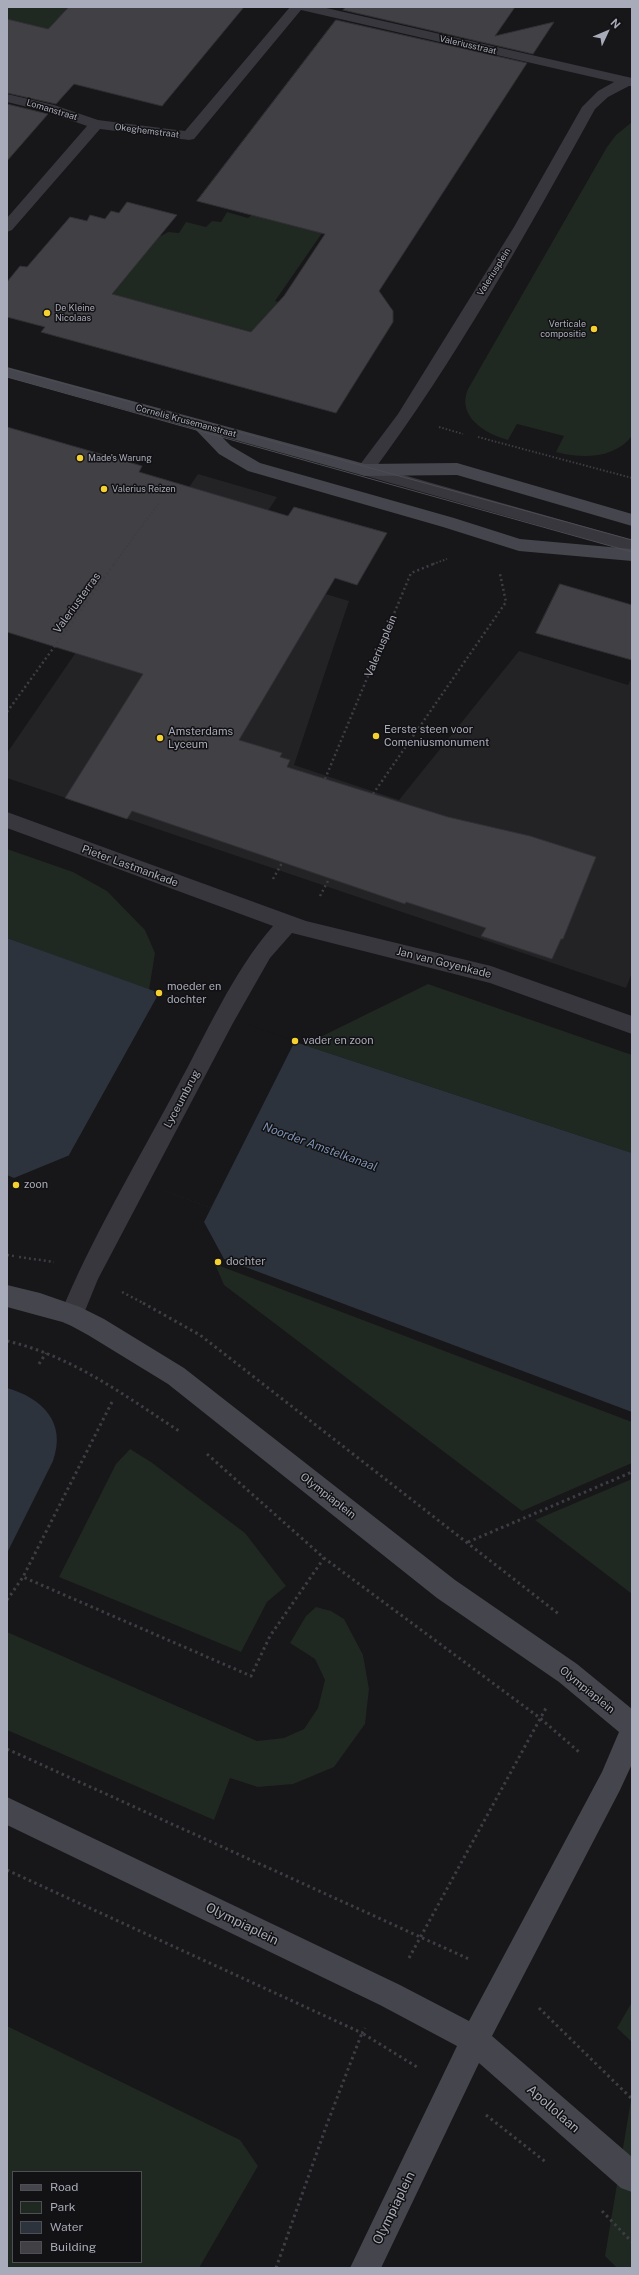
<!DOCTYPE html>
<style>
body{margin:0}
#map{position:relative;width:639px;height:2275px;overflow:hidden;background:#171618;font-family:"Public Sans",sans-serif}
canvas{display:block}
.frame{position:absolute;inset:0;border:8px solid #a8abb9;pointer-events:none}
.legend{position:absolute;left:12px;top:2171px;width:130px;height:92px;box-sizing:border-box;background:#121113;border:1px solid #4e4f55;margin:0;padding:5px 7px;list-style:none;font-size:12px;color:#a8abb9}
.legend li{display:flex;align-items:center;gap:8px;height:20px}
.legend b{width:20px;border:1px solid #4e4f55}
.north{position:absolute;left:587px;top:12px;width:40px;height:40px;-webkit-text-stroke:3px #121113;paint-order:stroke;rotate:46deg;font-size:11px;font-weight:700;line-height:16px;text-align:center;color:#a8abb9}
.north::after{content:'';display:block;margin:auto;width:14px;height:18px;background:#a8abb9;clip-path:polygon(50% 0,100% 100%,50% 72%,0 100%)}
</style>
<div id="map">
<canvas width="639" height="2275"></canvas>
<div class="frame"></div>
<ul class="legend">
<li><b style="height:5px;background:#45464d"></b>Road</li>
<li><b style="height:11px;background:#202822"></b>Park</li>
<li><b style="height:11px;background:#2c333d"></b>Water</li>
<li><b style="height:11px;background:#414045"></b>Building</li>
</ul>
<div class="north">N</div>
</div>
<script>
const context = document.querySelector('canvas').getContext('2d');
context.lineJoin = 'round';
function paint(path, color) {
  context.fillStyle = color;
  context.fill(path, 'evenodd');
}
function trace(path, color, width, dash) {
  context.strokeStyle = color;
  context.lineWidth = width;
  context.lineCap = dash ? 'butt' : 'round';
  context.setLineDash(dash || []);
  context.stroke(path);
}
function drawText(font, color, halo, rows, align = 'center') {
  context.font = font + ' "Public Sans",sans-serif';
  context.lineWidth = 3;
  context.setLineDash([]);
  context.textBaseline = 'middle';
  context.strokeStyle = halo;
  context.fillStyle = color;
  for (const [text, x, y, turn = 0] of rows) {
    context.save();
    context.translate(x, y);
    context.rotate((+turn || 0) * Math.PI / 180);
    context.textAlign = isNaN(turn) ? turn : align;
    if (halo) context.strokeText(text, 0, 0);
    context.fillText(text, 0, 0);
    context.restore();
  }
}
paint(new Path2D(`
 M198,474l79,23 -45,69 117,35 -55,164 105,35 120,-149 109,34 4,-8v296l-6,15 -619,-210v-25z`), '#232225');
paint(new Path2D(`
 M7,7h65l57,50 -122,-29z
 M428,80l-153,221 23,7 -41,25 -172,-45 53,-58 23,6 7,-4 11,1 7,-11 20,5 6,-6 9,1 6,-10 21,6z
 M632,122v314c-18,23 -50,23 -76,16l8,-16 -47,-12 -9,16c-22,-6 -52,-23 -40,-51l139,-242 9,-12z
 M7,849l66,23 34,19 38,39 10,23 -6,37 -142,-52z
 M428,984l204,71v98l-328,-108z
 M215,1264l417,158v41l-110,48 -298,-226z
 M130,1449l21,13 94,71 41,53 -19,16 -26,50 -182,-75 57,-113z
 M632,1479v115l-97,-74z
 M316,1607l15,4 13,8 19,36 6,34 -4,35 -31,43 -41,17 -35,3 -28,-9 -16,42 -207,-90v-98l250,109 27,-3 20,-9 14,-21 7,-28 -10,-21 -25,-16 16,-27z
 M632,2002v40l-15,-14z
 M7,2026l233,114 18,26 -59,102h-192zM13,2172h128v90h-128z
 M631,2100l1,168h-15l-12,-12z`), '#202822');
paint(new Path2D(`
 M7,938l297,107 328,108v259l-408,-153 -20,-37 7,-14 -141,-53 -56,23 -7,-3z
 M7,1388c35,10 60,34 46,73l-46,92z`), '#2c333d');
paint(new Path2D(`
 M159,993l136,48 -84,167 -142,-53z`), '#171618');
const building = new Path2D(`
 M69,7h175l-82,99 -88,-22 -18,20 -49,-11v-74l41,10z
 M346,7h169l-20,29 59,-14 -21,32 -190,-44z
 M336,20l191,43 -148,228 14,20v11l-57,91 -295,-81 4,-5 -38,-10v-35l13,-16 7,1 43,-50 17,4 3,-6 15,4 6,-8 8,2 8,-11 50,13 -65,79 139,38 33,-36 41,-62 -128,-33z
 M7,104l41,10 -41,47z
 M7,427l135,39 -3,6 149,44 6,-9 93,26 -30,52 -22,-7 -96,162 43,13 -2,4 10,3 -3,7 161,50 82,19 66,21 -33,82h-2l-9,20 -71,-23 5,-8 -80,-26 -1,2 -273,-93 -5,8 -62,-21 78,-124 -136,-42z
 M560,584l72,21v55l-96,-27z`);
paint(building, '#414045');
trace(building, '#313034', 1);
trace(new Path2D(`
 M439,427l24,7
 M478,437l154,41
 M114,564l45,-61
 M433,564l14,-5`), '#3d3e44', 2, [1.5, 2]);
trace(new Path2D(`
 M7,712l108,-149
 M325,779l86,-206 25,-10
 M373,794l133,-192 -6,-28
 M273,879l9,-16
 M320,896l9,-17
 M7,1255l7,1
 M19,1257l35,5
 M122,1292l23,12`), '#3d3e44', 2.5, [2, 3]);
trace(new Path2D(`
 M143,1303l57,32 360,280
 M7,1341c65,15 117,54 172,90
 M39,1364l7,-11
 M112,1402l-89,175 228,99 19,-40 54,-78
 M207,1454l117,104 216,160 39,34
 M468,1542l164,-70
 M7,1600l16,-23
 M7,1749l464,211
 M7,1870l355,163 3,-5
 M409,1958l137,-250
 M539,2008l93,91
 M486,2115l61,48
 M602,2211l30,31
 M276,2268l51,-144 35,-91 55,34`), '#3d3e44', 3, [2.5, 3.5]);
paint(new Path2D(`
 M365,464l267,76v12l-273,-78 -3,-4 3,-4z`), '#37373d');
paint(new Path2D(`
 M290,7h32l310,71v8h-3l-21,11 -13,12c-69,125 -139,251 -224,365l-6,2 -6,-2 -3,-4 42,-56 116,-187 68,-120 16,-16 16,-9 -313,-72 -107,129 -5,1 -89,-11 -88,101 -5,2v-14l80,-92 -43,-15 -37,-9v-8l47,11 44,15 87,11z
 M7,812l299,109 185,45 141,50v18l-142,-51 -198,-50 -22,25 -37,65 -135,256 -18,44 -8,3 -8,-3 -4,-8c32,-78 76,-151 116,-226 30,-54 56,-116 97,-163l-266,-98z`), '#37373d');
paint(new Path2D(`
 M7,367l358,97 92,-1 175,51v12l-175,-51 -92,1 -144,-40 10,10 29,17 194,55 66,21 112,10v12l-113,-10 -76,-24 -195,-56 -29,-17 -24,-25 -188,-52z
 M7,1285l33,8 40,14 24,12 80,49 271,212 122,84 55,45v55l-12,26 -128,246 140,121v35l-11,-4 -142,-125 -98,205h-31l107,-222 -77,-41 -373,-180v-28l393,188 69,36 133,-249 17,-40 -60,-50 -122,-84 -269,-214 -80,-49 -22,-12 -59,-16z`), '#45464d');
trace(new Path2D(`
 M7,368l625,172
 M7,377l625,175`), '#4c4d54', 1);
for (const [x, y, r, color] of [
 [47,313,4,"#f5d031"],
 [594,329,4,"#f5d031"],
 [80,458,4,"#f5d031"],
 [104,489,4,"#f5d031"],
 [376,736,4,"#f5d031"],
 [160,738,4,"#f5d031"],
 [159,993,4,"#f5d031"],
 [295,1041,4,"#f5d031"],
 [16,1185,4,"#f5d031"],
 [218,1262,4,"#f5d031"]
]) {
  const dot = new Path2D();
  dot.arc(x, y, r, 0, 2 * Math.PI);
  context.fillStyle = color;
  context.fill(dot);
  trace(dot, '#121113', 1.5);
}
drawText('9px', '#a8abb9', '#121113', [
 ["Valeriusstraat",468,45,13],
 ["Lomanstraat",52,110,17],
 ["Okeghemstraat",147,131,7],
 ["Valeriusplein",494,272,-58],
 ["Cornelis Krusemanstraat",186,421,15]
]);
drawText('9px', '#a8abb9', '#121113', [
 ["De Kleine",55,308],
 ["Nicolaas",55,318],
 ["Verticale",586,324,"right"],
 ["compositie",586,334,"right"],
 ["Made's Warung",88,458],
 ["Valerius Reizen",112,489]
], 'left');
drawText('11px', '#a8abb9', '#121113', [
 ["Valeriusterras",77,603,-54],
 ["Valeriusplein",381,646,-67],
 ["Pieter Lastmankade",130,866,20],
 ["Jan van Goyenkade",444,963,14],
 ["Lyceumbrug",182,1099,-62],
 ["Olympiaplein",328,1496,38],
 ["Olympiaplein",587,1690,39]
]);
drawText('11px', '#a8abb9', '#121113', [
 ["Eerste steen voor",384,730],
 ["Comeniusmonument",384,743],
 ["Amsterdams",168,732],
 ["Lyceum",168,745],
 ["moeder en",167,987],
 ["dochter",167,1000],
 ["vader en zoon",303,1041],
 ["zoon",24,1185],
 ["dochter",226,1262]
], 'left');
drawText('italic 12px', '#7e93b4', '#121113', [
 ["Noorder Amstelkanaal",320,1147,20]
]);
drawText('13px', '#a8abb9', '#121113', [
 ["Olympiaplein",242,1924,26],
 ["Apollolaan",553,2109,41],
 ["Olympiaplein",394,2208,-64]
]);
</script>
